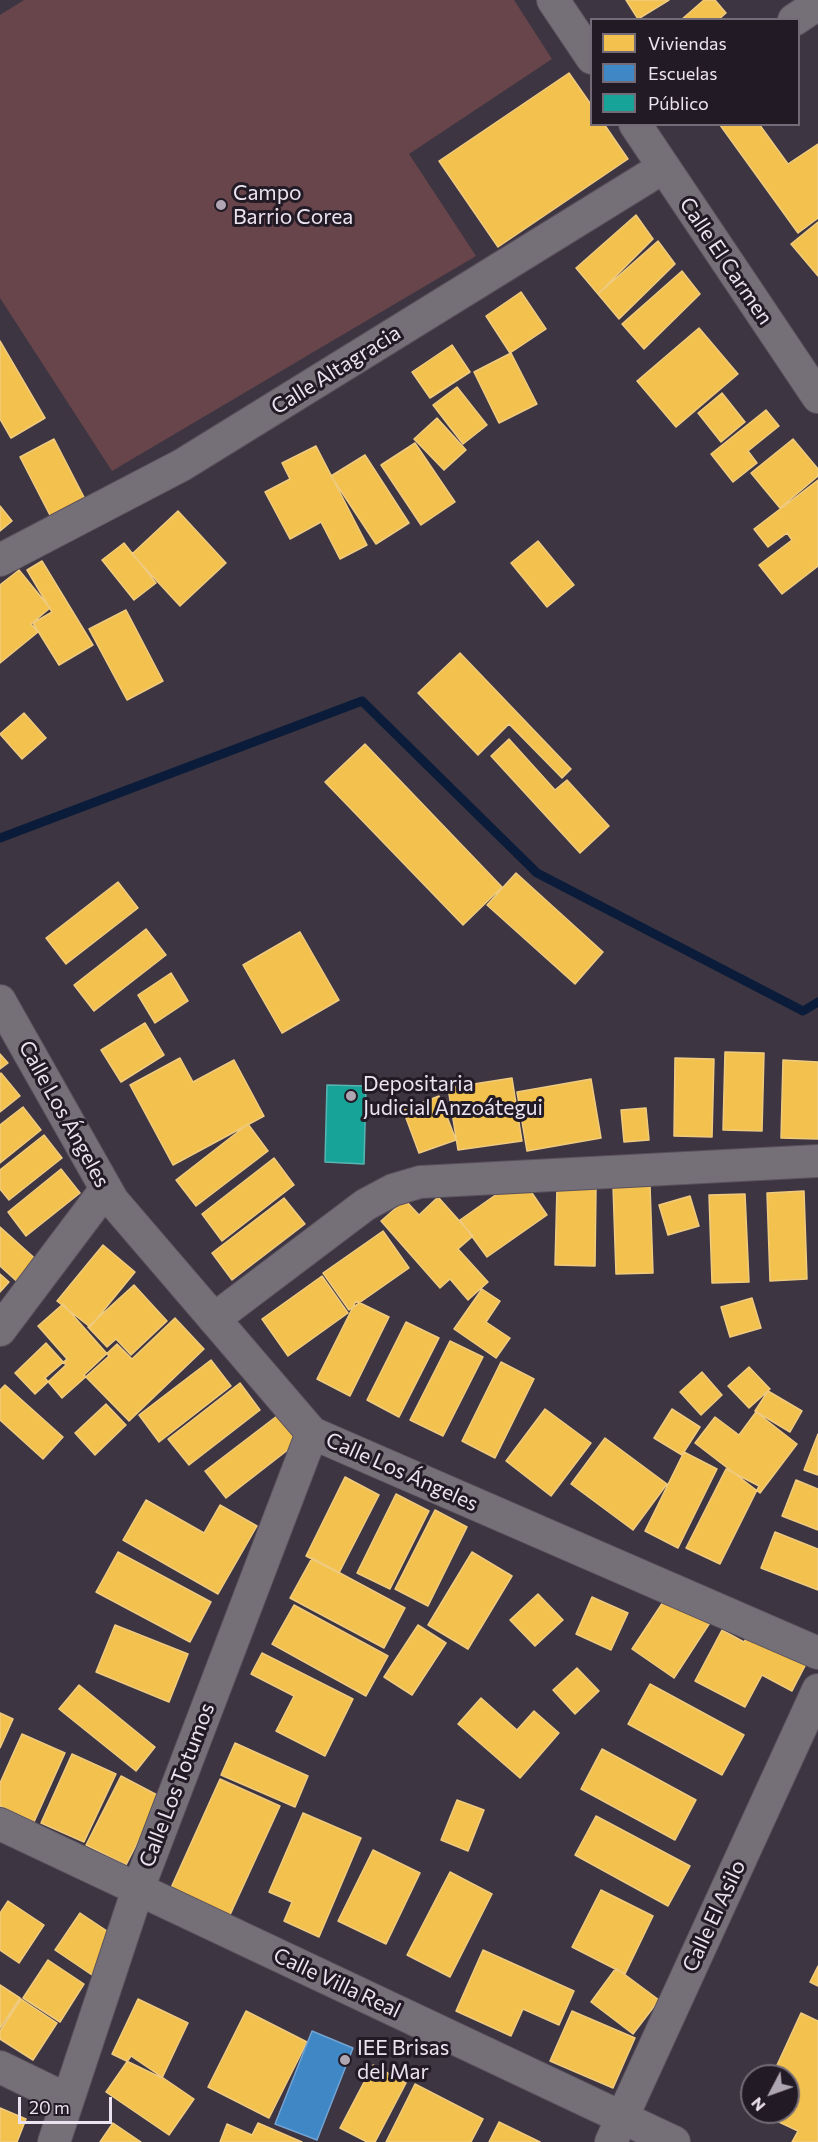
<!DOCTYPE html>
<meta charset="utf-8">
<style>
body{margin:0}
#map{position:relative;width:818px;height:2142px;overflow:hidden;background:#3d3541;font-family:Commissioner,sans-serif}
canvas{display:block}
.legend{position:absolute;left:590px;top:18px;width:210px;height:108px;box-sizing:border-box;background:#221b25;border:2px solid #736b77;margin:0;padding:8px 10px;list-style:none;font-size:18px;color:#ece3f1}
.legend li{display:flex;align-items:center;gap:12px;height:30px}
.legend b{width:30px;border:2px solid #736b77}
.north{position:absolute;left:740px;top:2064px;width:60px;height:60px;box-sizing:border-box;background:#221b25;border:2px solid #736b77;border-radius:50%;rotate:229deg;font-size:16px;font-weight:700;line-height:24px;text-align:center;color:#ece3f1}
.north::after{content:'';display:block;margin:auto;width:21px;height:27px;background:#afa6b3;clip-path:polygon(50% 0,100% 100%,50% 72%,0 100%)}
.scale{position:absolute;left:18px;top:2097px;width:94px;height:27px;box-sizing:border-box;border:3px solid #ece3f1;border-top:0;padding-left:8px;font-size:18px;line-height:21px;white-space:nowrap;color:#ece3f1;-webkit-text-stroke:4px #221b25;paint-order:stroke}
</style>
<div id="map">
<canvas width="818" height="2142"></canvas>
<ul class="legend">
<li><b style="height:16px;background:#f2c14e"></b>Viviendas</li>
<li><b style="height:16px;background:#3f88c5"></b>Escuelas</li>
<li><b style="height:16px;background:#17a398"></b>Público</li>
</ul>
<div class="north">N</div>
<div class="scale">20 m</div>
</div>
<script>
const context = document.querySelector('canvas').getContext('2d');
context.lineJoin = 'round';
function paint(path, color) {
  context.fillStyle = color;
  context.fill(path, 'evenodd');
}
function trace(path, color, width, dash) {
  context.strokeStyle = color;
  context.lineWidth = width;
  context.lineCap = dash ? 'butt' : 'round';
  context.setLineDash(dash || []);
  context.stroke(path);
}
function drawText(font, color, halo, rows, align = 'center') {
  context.font = font + ' Commissioner,sans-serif';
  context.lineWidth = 6;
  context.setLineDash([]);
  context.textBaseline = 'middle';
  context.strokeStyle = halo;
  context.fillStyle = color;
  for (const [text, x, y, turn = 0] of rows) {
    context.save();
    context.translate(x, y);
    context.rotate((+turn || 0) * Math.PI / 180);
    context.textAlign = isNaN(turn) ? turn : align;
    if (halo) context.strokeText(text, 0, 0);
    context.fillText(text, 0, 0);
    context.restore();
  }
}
paint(new Path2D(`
 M24,0h490l38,59 -143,95 67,102 -364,215 -112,-173v-283z`), '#67454b');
const homes = new Path2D(`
 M626,0h43l-31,19z
 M704,0h11l11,13 -8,7h-37z
 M569,73l23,33v18h12l24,35 -130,88 -59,-86z
 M759,124l29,40 30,-20v74l-20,15 -78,-108z
 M636,215l17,24 -55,55 -22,-26z
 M818,222v54l-27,-32z
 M658,241l17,23 -56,55 -21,-25z
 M682,271l18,23 -56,55 -22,-25z
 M521,292l25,37 -36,24 -24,-37z
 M699,328l39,46 -62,53 -39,-46z
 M0,341l45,77 -34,20 -11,-19z
 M452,345l18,27 -40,26 -18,-26z
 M511,353l26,51 -38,19 -25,-51z
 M457,387l30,38 -24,19 -30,-39z
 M722,393l23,29 -24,20 -23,-29z
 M766,410l13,16 -31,25 9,12 -24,19 -22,-28z
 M437,418l29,32 -22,20 -30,-31z
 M54,439l34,66 -34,18 -34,-66z
 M793,439l25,30v7l-38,32 -29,-35z
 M415,443l40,59 -34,23 -40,-60z
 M316,446l51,99 -27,14 -19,-37 -31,17 -25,-47 25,-13 -8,-16z
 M365,455l44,68 -33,21 -45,-68z
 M818,480v86l-36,28 -23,-29 33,-25 -5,-7 -19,14 -14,-18z
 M0,506l12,15 -12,10z
 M178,511l48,52 -46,43 -48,-52z
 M538,541l36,44 -27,22 -36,-44z
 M124,543l32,40 -22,17 -32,-40z
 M42,561l51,84 -34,20 -26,-42 19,-11 -25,-42z
 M19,570l31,38 -19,16 7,8 -38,31v-78z
 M126,610l37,71 -36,19 -38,-71z
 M460,653l111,116 -9,9 -53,-54 -31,31 -60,-62z
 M24,713l22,25 -24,21 -22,-25z
 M509,739l46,51 12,-10 42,46 -29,27 -89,-97z
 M365,744l137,143 -39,38 -138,-143z
 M516,873l87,79 -28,32 -88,-79z
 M118,882l20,26 -72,56 -20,-26z
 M146,929l20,26 -72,56 -20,-26z
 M300,932l39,68 -57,33 -39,-68z
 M171,973l17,28 -33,22 -17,-28z
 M145,1023l19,32 -43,27 -20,-32z
 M725,1052l39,1 -2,78 -39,-1z
 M0,1054l8,9 -8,6z
 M180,1058l13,24 41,-22 30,56 -91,49 -43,-80z
 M675,1058l39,1 -2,78 -38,-1z
 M783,1060l35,2v77l-37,-1z
 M1,1073l19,23 -20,16v-38z
 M512,1078l10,63 -64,9 -10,-62z
 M591,1079l10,59 -74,13 -10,-59z
 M439,1096l17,44 -37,13 -16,-43z
 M23,1107l18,23 -41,33v-38z
 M646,1108l3,32 -25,2 -3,-32z
 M248,1124l20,27 -72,55 -20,-26z
 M44,1135l18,23 -53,42 -9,-11v-19z
 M274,1158l20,27 -72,56 -20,-27z
 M61,1169l19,24 -54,43 -18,-24z
 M521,1177l26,38 -60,42 -27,-37z
 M650,1185l3,88 -37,1 -3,-88z
 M557,1187l39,1 -1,78 -40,-1z
 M804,1191l3,88 -37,2 -3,-88z
 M745,1194l4,88 -37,1 -3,-88z
 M690,1196l9,30 -31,9 -9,-30z
 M438,1197l35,39 -15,13 30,33 -20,18 -18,-21 -10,9 -59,-67 24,-21 14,15z
 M284,1198l21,26 -73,56 -20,-27z
 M0,1227l40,36 -19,22 -21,-19z
 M383,1231l26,37 -60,42 -26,-37z
 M103,1245l32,27 -45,55 -33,-26z
 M0,1274l9,8 -9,10z
 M322,1276l26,37 -60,43 -26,-37z
 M134,1285l33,36 -36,34 -15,-16 -9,8 -19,-20z
 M482,1289l18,12 -14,21 24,16 -14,20 -42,-29z
 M752,1298l9,30 -31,9 -9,-30z
 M356,1301l33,16 -39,79 -33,-17z
 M63,1304l46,52 -47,42 -17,-20 22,-19 -29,-33z
 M175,1318l29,31 -75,72 -45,-46 33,-31 15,15z
 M406,1322l33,16 -40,79 -32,-17z
 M450,1341l33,16 -40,79 -33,-16z
 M46,1343l20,22 -31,29 -20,-21z
 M211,1360l20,26 -72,56 -20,-27z
 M501,1362l33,17 -39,79 -33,-17z
 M749,1367l21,22 -21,19 -21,-22z
 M702,1372l20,23 -21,20 -21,-23z
 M240,1383l20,27 -71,55 -21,-26z
 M5,1385l58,52 -20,22 -43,-39v-30z
 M768,1391l34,20 -12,21 -35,-21z
 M106,1404l20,21 -31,30 -20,-22z
 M545,1409l46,34 -40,53 -45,-35z
 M672,1409l28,18 -18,28 -28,-17z
 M756,1412l41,32 -37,49 -65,-50 20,-26 24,18z
 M277,1416l21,26 -72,56 -21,-27z
 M818,1434v41l-14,-5z
 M605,1438l62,46 -34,46 -62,-46z
 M684,1452l33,17 -39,79 -33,-17z
 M726,1469l33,17 -39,78 -34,-16z
 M345,1477l34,18 -40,78 -33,-17z
 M796,1480l22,9v41l-36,-14z
 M396,1494l33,17 -39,78 -33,-16z
 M146,1500l58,33 16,-28 37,21 -39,68 -95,-54z
 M435,1510l32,17 -39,79 -33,-17z
 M775,1532l43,17v41l-57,-22z
 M118,1552l93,50 -21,40 -94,-50z
 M472,1552l40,24 -44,73 -40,-24z
 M312,1558l93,50 -21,40 -94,-50z
 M671,1590l42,28 -39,60 -42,-29z
 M538,1594l25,26 -28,26 -25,-26z
 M592,1597l36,16 -17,37 -35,-16z
 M294,1605l94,51 -22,40 -94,-52z
 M115,1625l73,29 -19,48 -73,-30z
 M418,1625l28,18 -34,52 -28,-18z
 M722,1630l22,12 6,-11 57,31 -15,29 -30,-16 -17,32 -50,-26z
 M262,1653l91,46 -28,57 -49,-25 18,-35 -43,-22z
 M577,1668l22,23 -24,23 -22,-24z
 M650,1684l94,51 -22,40 -94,-51z
 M79,1685l76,62 -19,24 -77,-62z
 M481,1698l36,32 17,-19 25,22 -39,45 -62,-54z
 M0,1713l13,6 -13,29z
 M22,1734l43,19 -31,69 -34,-16v-23z
 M235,1743l73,33 -13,31 -74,-32z
 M602,1749l94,51 -21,40 -94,-51z
 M72,1754l44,20 -32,68 -43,-19z
 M121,1776l40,21 -35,68 -40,-20z
 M220,1779l60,27 -51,111 -59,-27z
 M457,1800l27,10 -16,41 -27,-11z
 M303,1813l58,25 -42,99 -35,-16 8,-19 -23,-10z
 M596,1816l94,50 -22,40 -93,-51z
 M373,1850l47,23 -34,71 -48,-23z
 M450,1872l42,22 -42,83 -43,-22z
 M601,1890l52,26 -28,58 -53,-27z
 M8,1901l36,24 -25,38 -19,-13v-37z
 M80,1913l36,24 -24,38 -37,-25z
 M483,1950l91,41 -15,34 -36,-16 -12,27 -55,-25z
 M48,1960l36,24 -24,38 -37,-24z
 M818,1966v20l-8,-4z
 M616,1968l43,32 -26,34 -42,-32z
 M0,1985l20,13 -20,30z
 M21,1999l36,24 -24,37 -33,-21v-8z
 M138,1999l50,24 -26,55 -50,-24z
 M246,2011l61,31 -38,76 -61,-31z
 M572,2011l63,27 -22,50 -63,-27z
 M801,2013l17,8v121h-26l6,-11 -40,-19h30v-36h-16z
 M131,2056l63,43 -25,36 -63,-43z
 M373,2065l33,18 -31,59h-8l-27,-14z
 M415,2084l68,35 -12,23h-85z
 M0,2108l26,11 -9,23h-17z
 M499,2122l41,20h-51z
 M113,2123l28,19h-41z
 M258,2123l44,19h-82l7,-18 25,11z`);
paint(homes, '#f2c14e');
trace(homes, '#f0cb7f', 1.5);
const schools = new Path2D(`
 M312,2031l41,17 -36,92 -42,-16z`);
paint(schools, '#3f88c5');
trace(schools, '#73a3d2', 1.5);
const public = new Path2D(`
 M327,1085l39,1 -2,78 -39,-2z`);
paint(public, '#17a398');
trace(public, '#57b6b3', 1.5);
trace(new Path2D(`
 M0,838l362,-137 175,172 266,138 15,-9`), '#0a1c39', 9);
const minor = new Path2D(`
 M553,0l39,58
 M794,20l24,-16
 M635,124l183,273
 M0,560l182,-95 482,-298
 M0,1001l113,200 199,232 506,220
 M214,1319l151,-114 28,-15 27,-8 398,-21
 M0,1330l106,-141
 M0,1824l674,318
 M0,2067l68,33
 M54,2142l84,-253 174,-456
 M611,2142l207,-452`);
trace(minor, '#59515c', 34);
trace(minor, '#756f78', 32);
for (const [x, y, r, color] of [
 [221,205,6,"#afa6b3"],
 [351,1096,6,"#afa6b3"],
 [345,2060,6,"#afa6b3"]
]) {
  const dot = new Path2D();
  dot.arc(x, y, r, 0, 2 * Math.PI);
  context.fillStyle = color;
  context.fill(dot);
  trace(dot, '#221b25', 2);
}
drawText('21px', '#ece3f1', '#221b25', [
 ["Campo",233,193],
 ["Barrio Corea",233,217],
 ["Depositaria",363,1084],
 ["Judicial Anzoátegui",363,1108],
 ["IEE Brisas",357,2048],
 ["del Mar",357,2072]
], 'left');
drawText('21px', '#ece3f1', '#221b25', [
 ["Calle El Carmen",726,261,56],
 ["Calle Altagracia",336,370,-32],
 ["Calle Los Ángeles",64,1114,61],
 ["Calle Los Ángeles",402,1472,24],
 ["Calle Los Totumos",177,1785,-69],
 ["Calle El Asilo",714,1916,-65],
 ["Calle Villa Real",337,1983,25]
]);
</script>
